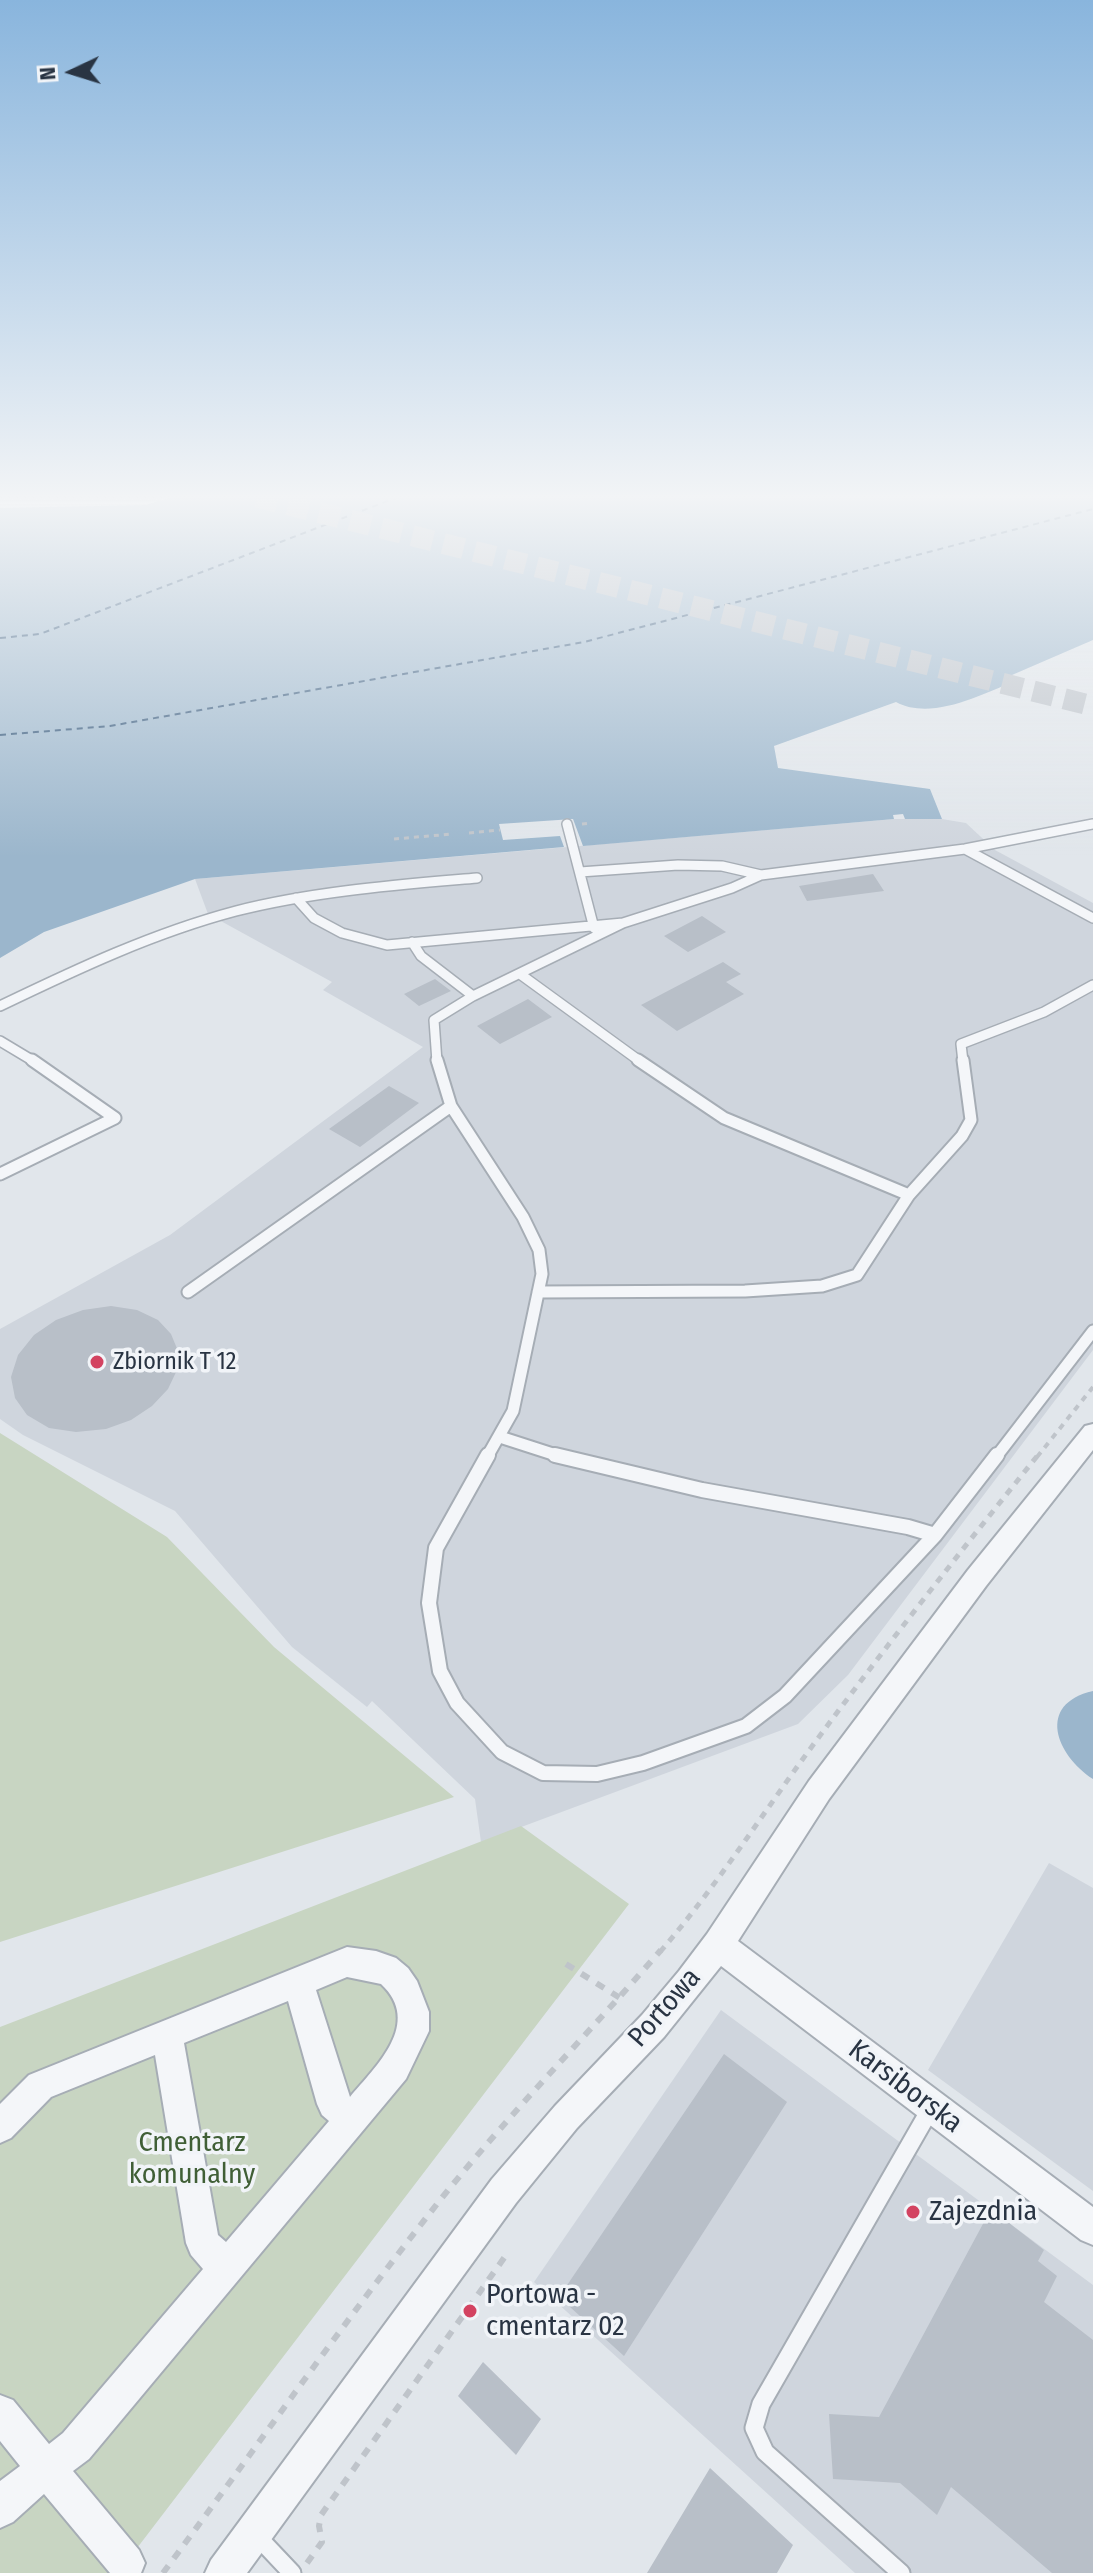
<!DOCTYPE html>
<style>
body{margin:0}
#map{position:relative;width:1093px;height:2573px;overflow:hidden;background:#e1e6eb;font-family:"Fira Sans Condensed",sans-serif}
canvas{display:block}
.north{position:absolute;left:32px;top:32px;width:80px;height:80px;-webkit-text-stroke:6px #f1f4f8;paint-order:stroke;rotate:266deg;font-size:22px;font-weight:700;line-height:32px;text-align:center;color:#293443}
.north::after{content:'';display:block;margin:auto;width:28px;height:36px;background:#293443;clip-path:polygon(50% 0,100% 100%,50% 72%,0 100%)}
</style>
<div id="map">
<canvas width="1093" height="2573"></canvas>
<div class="north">N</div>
</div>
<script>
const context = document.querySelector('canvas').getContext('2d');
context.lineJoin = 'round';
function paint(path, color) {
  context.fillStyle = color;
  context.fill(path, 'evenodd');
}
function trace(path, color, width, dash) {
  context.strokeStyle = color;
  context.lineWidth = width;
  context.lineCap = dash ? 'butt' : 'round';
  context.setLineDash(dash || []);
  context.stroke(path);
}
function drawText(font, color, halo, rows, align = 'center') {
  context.font = font + ' "Fira Sans Condensed",sans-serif';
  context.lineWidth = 7;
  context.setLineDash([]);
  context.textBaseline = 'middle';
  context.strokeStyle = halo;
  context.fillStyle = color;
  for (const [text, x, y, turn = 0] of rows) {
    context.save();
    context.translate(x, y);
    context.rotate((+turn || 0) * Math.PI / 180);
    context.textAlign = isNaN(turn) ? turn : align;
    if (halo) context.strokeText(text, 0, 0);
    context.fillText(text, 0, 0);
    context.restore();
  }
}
paint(new Path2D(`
 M894,819h48l24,4 29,27 98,53v447l-245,325 -50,49 -317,118 -6,-43 -103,-98 -5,6 -75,-60 -117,-136 -152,-76 -23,-16v-90l170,-94 253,-188 -100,-57 9,-8 -124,-68 -13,-35z
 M1049,1863l44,25v303l-165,-121z
 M721,2010l372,275v288h-238l-321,-291z`), '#cfd5dd');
paint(new Path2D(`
 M0,1433l167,104 107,110 180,150 -454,145z
 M521,1826l108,78 -511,669h-118v-546z`), '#c8d5c2');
paint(new Path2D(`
 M172,497h921v143l-81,35 3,6c-34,14 -84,40 -119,21l-122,44 4,22 152,21 12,30h-37l-2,-5 -10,1 1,4 -311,27 -10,-27 -74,5 4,16 57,-4 4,11 -369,32 -151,53 -44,26v-450l146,-3z
 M1093,1691v88c-37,-24 -57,-75 0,-88z`), '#9bb6cc');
trace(new Path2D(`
 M0,638l40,-4 358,-137
 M0,735l110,-9 474,-84 509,-133`), '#315579', 2, [6, 5]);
paint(new Path2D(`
 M873,874l11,17 -77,10 -8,-15z
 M702,916l24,16 -38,20 -24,-16z
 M723,962l18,12 -15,8 18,12 -67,37 -36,-26z
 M435,979l16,12 -32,15 -15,-12z
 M528,999l24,18 -52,27 -23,-18z
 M389,1086l30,17 -59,44 -31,-18z
 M111,1306l26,4 21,10 13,14 7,17 -1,19 -9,19 -16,17 -21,14 -25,9 -30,3 -27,-4 -22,-13 -12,-17 -4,-21 7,-22 16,-20 22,-15 27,-10z
 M724,2054l63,48 -163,254 -65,-59z
 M991,2209l53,41 -6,11 19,15 -13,26 49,38v233h-41l-101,-86 -14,28 -37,-32 -67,-4 -4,-65 50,3z
 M483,2362l58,57 -25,36 -58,-59z
 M710,2468l83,77 -16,28h-130z`), '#b8bfc8');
trace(new Path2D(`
 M257,497l836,209`), '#bcc2c9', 21, [21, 11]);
const laneFar3 = new Path2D(`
 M567,824l27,104
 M965,849l128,69
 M580,872l98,-7 44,1 39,9 204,-26 128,-25
 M296,898l18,20 28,15 45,12 236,-22 109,-35 29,-13
 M412,942l9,14 52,40
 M520,974l121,88
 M0,1006c77,-37 153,-73 236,-95 79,-20 161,-26 241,-33
 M0,1041l35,21
 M437,1062l-3,-42 39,-24 150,-73
 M963,1062l-2,-18 83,-32 49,-27`);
const laneFar2 = new Path2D(`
 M638,1060l86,58 185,77
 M451,1106l72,111 16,33 3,24 -29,137 -26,46
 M0,1174l115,-56 -83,-58
 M188,1292l263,-186 -14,-46
 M538,1292l207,-1 77,-5 35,-11 52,-80 53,-59 9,-16 -8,-60
 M500,1437l62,20
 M996,1457l97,-126`);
const laneFar1 = new Path2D(`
 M488,1455l-52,93 -7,55 11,68 17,32 45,49 41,21 54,1 46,-11 103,-37 39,-30 150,-161 62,-80
 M555,1455l147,35 206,37 27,8`);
const lane = new Path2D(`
 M257,2536l35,37
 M901,2573l-136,-121 -11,-24 7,-24 170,-296`);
const street = new Path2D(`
 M1093,1424v26l-107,136 -157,213 -91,142 355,266v38l-12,-5 -360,-274 -57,71 -87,91 -61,75 -269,370h-42l6,-13 281,-381 63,-73 87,-91 37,-44 28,-37 102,-153 159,-211 117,-144z
 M347,1947l29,4 20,7 12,10 9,13 12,31v19l-23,48 -317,380 -16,12 66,79 6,13 -4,10h-31l-66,-79 -31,28 -13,6v-47l20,-15 -20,-25v-46l13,5 36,44 14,-11 140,-164 -12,-14 -5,-12 -31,-188 -104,42 -40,41 -11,5v-39l29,-29zM347,1977l34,7c42,39 -5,82 -31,113l-34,-107zM288,2001l29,103 5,11 7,6 -103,121 -8,-7 -34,-192z`);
trace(laneFar3, '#a6adb5', 12);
trace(laneFar2, '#a6adb5', 15);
trace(laneFar1, '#a6adb5', 18);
trace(lane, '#a6adb5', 21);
trace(street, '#a6adb5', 4);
trace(new Path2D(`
 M582,824l10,-1
 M469,833l31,-3
 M394,839l58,-5`), '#bfc4ca', 3, [5, 5]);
trace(new Path2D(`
 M1037,1457l56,-70`), '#bfc4ca', 4, [6, 6]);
trace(new Path2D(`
 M660,1952c50,-58 92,-122 137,-185 77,-106 159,-210 241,-312`), '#bfc4ca', 5, [7, 7]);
trace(new Path2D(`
 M566,1964l54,34
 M307,2563l15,-21 -3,-16 2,-11 188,-264
 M163,2573c88,-118 172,-239 263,-355 73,-94 157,-178 235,-268`), '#bfc4ca', 6, [9, 9]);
trace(laneFar3, '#f4f6f9', 9);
trace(laneFar2, '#f4f6f9', 11);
trace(laneFar1, '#f4f6f9', 14);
trace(lane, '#f4f6f9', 17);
paint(street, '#f4f6f9');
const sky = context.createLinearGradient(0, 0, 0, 857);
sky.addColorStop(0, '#89b5dd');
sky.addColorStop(0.58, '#f2f4f6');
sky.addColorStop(1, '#f2f4f600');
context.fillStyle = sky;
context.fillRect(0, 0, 1093, 857);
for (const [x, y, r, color] of [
 [97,1362,8,"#d34361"],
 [913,2212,8,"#d34361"],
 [470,2311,8,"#d34361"]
]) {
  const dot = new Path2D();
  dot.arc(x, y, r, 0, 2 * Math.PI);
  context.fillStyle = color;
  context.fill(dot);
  trace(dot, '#f1f4f8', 3);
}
drawText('24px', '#293443', '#f1f4f8', [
 ["Zbiornik T 12",113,1362]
], 'left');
drawText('28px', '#293443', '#f1f4f8', [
 ["Portowa",665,2008,-49],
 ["Karsiborska",905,2087,37]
]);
drawText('28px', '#405f36', '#f1f4f8', [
 ["Cmentarz",192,2143],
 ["komunalny",192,2175]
]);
drawText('28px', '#293443', '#f1f4f8', [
 ["Zajezdnia",929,2212],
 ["Portowa -",486,2295],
 ["cmentarz 02",486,2327]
], 'left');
</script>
